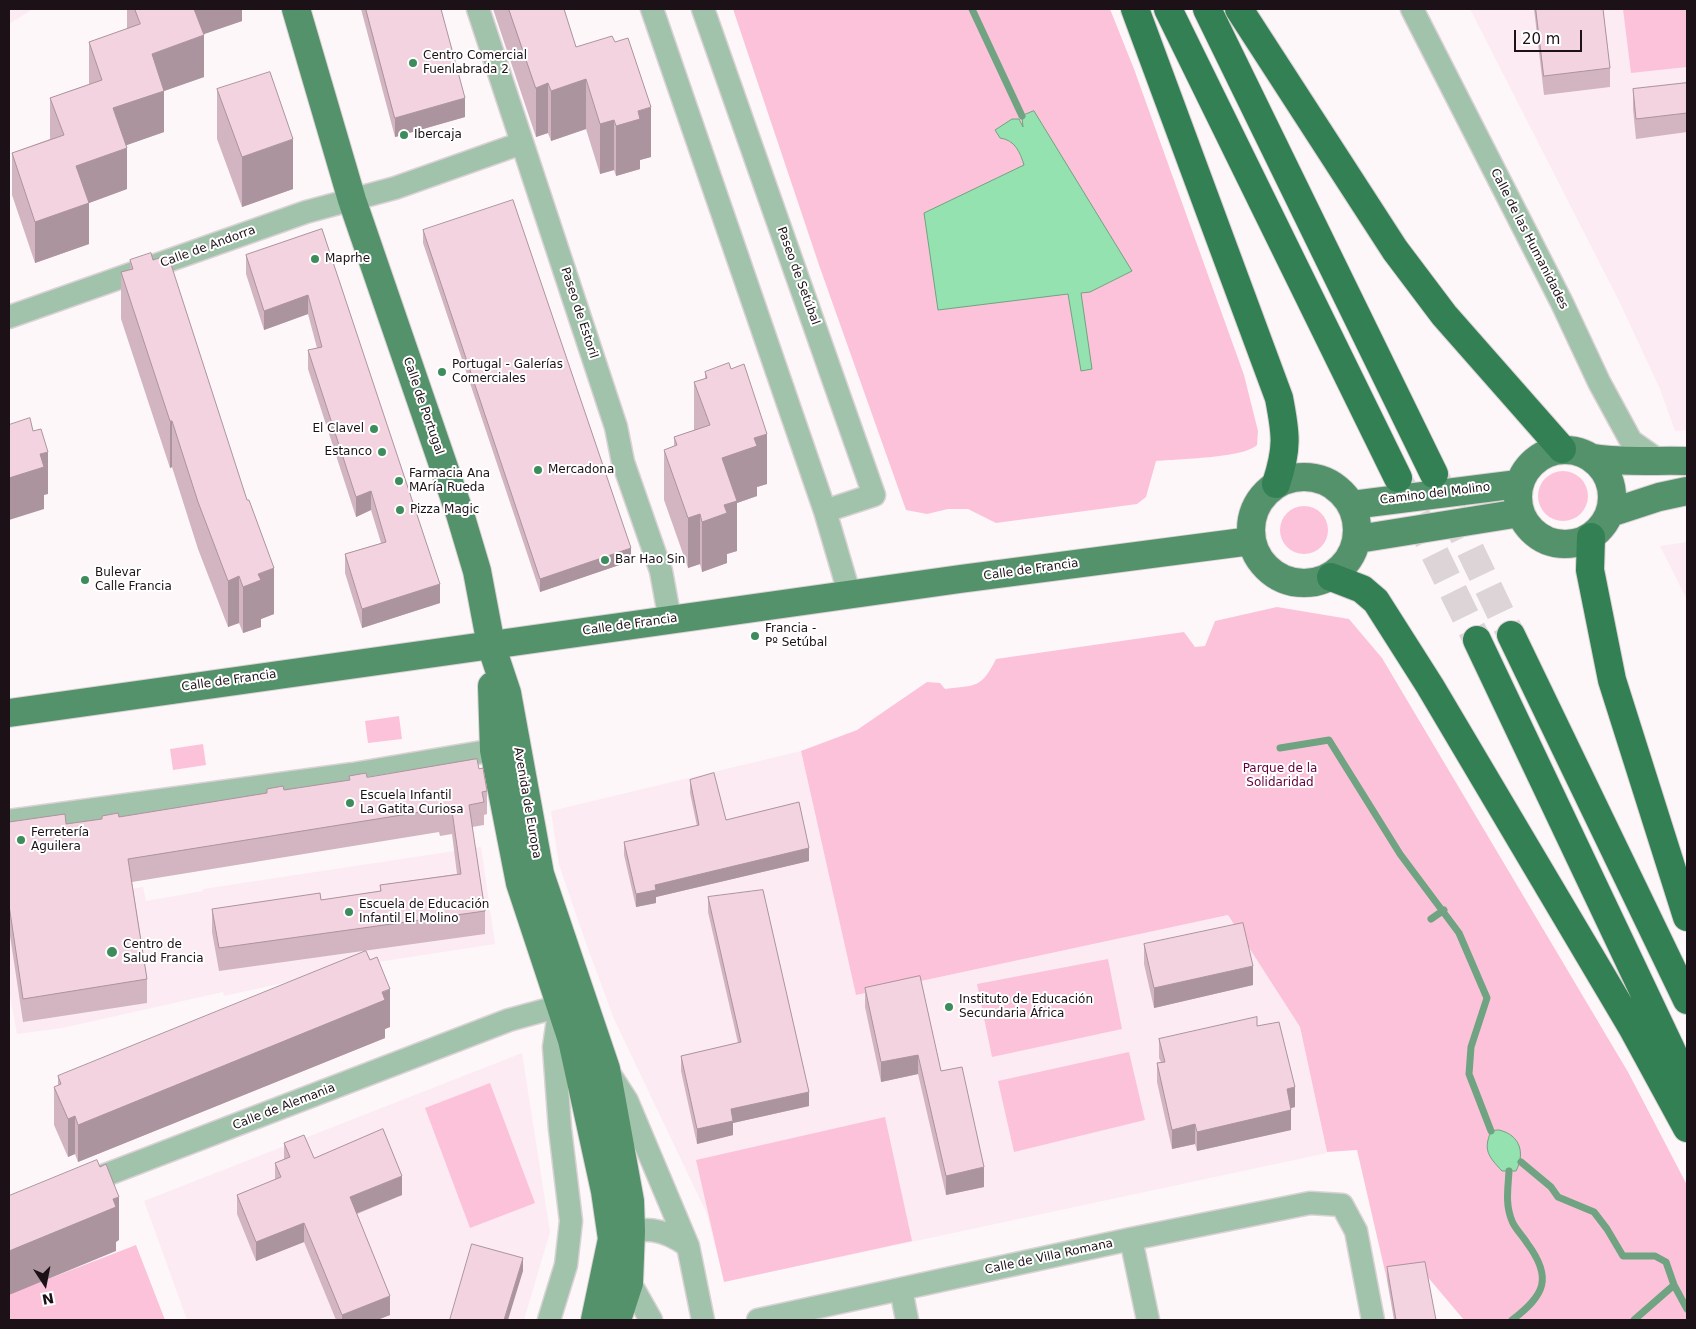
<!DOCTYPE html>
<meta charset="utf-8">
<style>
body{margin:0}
#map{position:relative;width:1696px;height:1329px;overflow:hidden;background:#fef7f9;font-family:"DejaVu Sans",sans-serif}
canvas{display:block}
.frame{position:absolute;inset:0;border:10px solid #1c1116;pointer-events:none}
.north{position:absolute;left:20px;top:1259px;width:50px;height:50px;-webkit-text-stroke:4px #fff;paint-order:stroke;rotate:169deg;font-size:14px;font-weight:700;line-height:20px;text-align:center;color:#1c1116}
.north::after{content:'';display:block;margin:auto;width:18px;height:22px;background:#1c1116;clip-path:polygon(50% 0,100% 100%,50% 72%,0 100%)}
.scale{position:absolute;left:1514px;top:30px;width:68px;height:22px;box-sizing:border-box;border:2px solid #1c1116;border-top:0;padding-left:6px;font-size:15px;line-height:18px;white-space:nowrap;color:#1c1116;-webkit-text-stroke:4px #fff;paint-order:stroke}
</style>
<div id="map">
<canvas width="1696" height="1329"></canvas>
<div class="frame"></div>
<div class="north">N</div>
<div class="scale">20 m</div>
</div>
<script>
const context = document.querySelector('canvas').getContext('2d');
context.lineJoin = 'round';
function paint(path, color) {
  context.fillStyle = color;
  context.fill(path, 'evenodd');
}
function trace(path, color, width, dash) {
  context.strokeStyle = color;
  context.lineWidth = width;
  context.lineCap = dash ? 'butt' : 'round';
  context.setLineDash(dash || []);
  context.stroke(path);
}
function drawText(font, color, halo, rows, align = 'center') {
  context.font = font + ' "DejaVu Sans",sans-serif';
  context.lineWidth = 4;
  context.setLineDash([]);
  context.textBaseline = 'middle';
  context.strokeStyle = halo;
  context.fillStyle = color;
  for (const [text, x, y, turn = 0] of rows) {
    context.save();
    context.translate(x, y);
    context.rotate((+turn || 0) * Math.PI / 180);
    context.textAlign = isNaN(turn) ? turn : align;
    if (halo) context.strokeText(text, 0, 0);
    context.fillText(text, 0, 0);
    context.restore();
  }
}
paint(new Path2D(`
 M9,9h24l-24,15z
 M1470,9h217v421l-12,1 -15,-42 -40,-86z
 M1687,542v58l-27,-54z
 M801,751l55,244 372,-80 72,112 27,126 -603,129 -17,-68 -93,-195 -27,-73 -28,-81 -8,-54z
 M481,847l14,97 -117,18 -154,34 -1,-4 -161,36 -45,6 -8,-43v-83l134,-21 3,14 57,-10v-2z
 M522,1053l28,179 -26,88h-337l-43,-119z`), '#fcebf2');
paint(new Path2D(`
 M733,9h377l24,60 110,306 14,56 -1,14c-13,13 -80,14 -101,16l-10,36 -9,7 -141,19 -28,-14h-20l-21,5 -21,-4 -87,-245z
 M1623,9h64v58l-56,6z
 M1538 496a25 25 0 1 1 50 0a25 25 0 1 1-50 0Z
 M1280 530a24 24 0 1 1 48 0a24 24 0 1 1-48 0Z
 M1277,607l72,12 33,39 246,414 59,113v135h-223l-38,-45 -39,5 -30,-130 -30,2 -27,-125 -72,-112 -372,80 -55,-244 56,-21 70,-48 13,1 5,6c31,-4 36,0 51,-30l188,-27 11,15 10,-1 10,-25z
 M399,716l3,23 -34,4 -3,-22z
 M203,744l3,21 -33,5 -3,-21z
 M1108,959l14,70 -130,28 -15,-73z
 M1129,1052l16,68 -131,32 -16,-71z
 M490,1083l45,120 -65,25 -45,-120z
 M885,1117l27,124 -188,41 -28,-122z
 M136,1245l29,75h-156v-26z`), '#fcc2da');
const water = new Path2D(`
 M1034,111l98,160 -42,21 -9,1 11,76 -11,2 -13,-77 -130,16 -14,-97 100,-48c-4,-13 -9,-25 -24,-27l-5,-8 17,-11h7l4,8 -1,-11z
 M1499,1130c22,5 26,24 17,41h-14c-14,-15 -19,-21 -11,-40z`);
paint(water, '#94e2af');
trace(water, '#70a381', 1);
trace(new Path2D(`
 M972,9l50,107
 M1280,748l49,-8 71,114 59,79 28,65 -16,49 -2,27 22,57
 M1431,919l13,-9
 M1521,1162l30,25 7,10 36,15 13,17 16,27h32l11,6 8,23 13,24
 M1509,1171c-1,18 -4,33 3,50 3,8 11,15 15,22 26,35 18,52 -15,77
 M1634,1320l40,-35`), '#70a381', 7);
trace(new Path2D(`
 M1434,474l77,161
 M1398,478l79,162`), '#dcd4d7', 28, [28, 14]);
const minor = new Path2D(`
 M478,9l138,418 7,35 38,109 9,49
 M652,9l173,502 25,85
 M703,9l171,486 -49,16
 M1412,9l150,294 37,79 32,59 27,19
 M9,317l297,-105 89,-24 127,-45
 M9,821l344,-47 141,-24
 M609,1073l18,28 61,145 15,74
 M82,1184l427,-164 51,-14 -6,41 6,82 11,92 -5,44 -17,55
 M615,1238c29,-13 48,-10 73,8
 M1131,1239l17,81
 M625,1274l26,46
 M901,1289l6,31
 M758,1320l373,-81 179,-36 32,2 14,26 17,89`);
const major = new Path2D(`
 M296,9l56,191 108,314 17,57 14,74 16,48 33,181 66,195 24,132 1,30 -2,52 -12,37
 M1518 497a47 47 0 1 1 94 0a47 47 0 1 1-94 0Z
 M1594,458c32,5 61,2 93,3
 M1251 530a53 53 0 1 1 106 0a53 53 0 1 1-106 0Z
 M1352,505l166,-21
 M1610,513l49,-16 28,-6
 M1358,539l162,-26
 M492,686l2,64 26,133 52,157 33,151 7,48 -17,81
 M9,713l951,-134 291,-38`);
const highway = new Path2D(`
 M1135,9l144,389c7,36 9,50 -3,86
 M1168,9l230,469
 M1207,9l227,465
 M1239,9l156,241 49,65 118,134
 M1591,537l-1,33 22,110 75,237
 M1331,577l31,12 14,12 54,85 202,341 55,101
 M1511,635l176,365
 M1477,640l210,443`);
trace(minor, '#dad2d5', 25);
trace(major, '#dad2d5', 30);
trace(highway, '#dad2d5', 30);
trace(minor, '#a1c2ab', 22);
trace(major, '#53926a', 28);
trace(highway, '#328053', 28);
paint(new Path2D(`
 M127,9h115v12l-39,13 1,43 -40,14v41l-38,13 1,44 -38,14v41l-54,19 -23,-68v-42l38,-14v-41l39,-14v-42l38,-13z
 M361,9h80l24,108 -70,20z
 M493,9h71l12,38 75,110 -11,3v9l-24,7 -2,-6 -14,4 -14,-45 -35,12 -3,-8 -12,4z
 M1534,9h69l7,59v19l-66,8z
 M1687,83v49l-51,7 -3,-30v-20z
 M217,89l76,100 -51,18 -25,-68z
 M322,229l118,374 -78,25 -17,-55v-19l36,-11 -10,-33 -15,7 -48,-148v-19l9,-2 -9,-34 -44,16 -18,-56v-19z
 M423,230l208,331 -91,31 -117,-349z
 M130,260l144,354 -13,5v8l-18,6 -4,-10 -11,4 -30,-78 -26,-82 -2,1 -49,-149v-47l9,-2z
 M705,372l62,112 -10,3v9l-20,7v48l-10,3v9l-25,9 -2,-8 -12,4 -24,-68v-50l10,-4v-9l20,-7v-48l11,-3z
 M479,769l8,22v23l-3,1v10l-12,2 13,84v23l-266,37 -7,-39v-23l109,-9 59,-9v-6l77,-11 -5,-40 -12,2 -1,-4 -307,50 15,97v24l-124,19 -14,-93v-107l57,2 36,-5v-3l17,1 230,-37v-4l18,1z
 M690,780l36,40 83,41 -153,36v6l-20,4 -12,-52v-13l73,-16 -7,-33z
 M708,897l101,209 -76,17v12l-36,9 -16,-73v-15l57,-13 -30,-131z
 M1144,944l109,41 -99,23 -10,-44z
 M865,988l76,83 43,116 -38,8 -28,-121 -37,8 -16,-75z
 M1257,1026l38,81 -4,1v22l-94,21 -2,-7 -23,5 -15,-67v-19l4,-1 -2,-4v-19z
 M390,1027l-5,2v9l-307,124 -3,-8 -7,3 -14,-32v-38l4,-1v-10z
 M284,1143l30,15 88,37 -45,19 33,101 -13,5h-41l-32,-78 -48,19 -19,-47v-19l38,-15v-17l9,-4z
 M1387,1267l49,53h-42l-7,-40z`), '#d2b5c1');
paint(new Path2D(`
 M190,9h52v12l-52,18z
 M204,35v42l-40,14v41l-51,18v-42l39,-54z
 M586,79v50l-35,12v-50z
 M548,83v50l-12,4v-49z
 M465,98v19l-70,20v-19z
 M651,107v50l-11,3v9l-24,7v-50l22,-15z
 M614,120v50l-14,4v-50z
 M293,139v50l-51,18v-50z
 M127,148v41l-38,14v41l-54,19v-41l41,-56z
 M308,295v19l-44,16v-19z
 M170,421h2v46l-2,1z
 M767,434v50l-10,3v9l-20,7v48l-10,3v9l-25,9v-50l20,-64 32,-20z
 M48,452v42l-4,1v14l-35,11v-42l31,-24z
 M371,491v19l-15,7v-20z
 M700,514v50l-12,4v-50z
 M631,548v13l-91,31v-13z
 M274,568v46l-13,5v8l-18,6v-46l15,-13z
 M239,576v47l-11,4v-46z
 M440,584v19l-78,25v-19z
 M809,848v13l-153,36v6l-20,4v-13l19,-9z
 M1253,966v19l-99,23v-20z
 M390,989v38l-5,2v9l-307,124v-37z
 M918,1055v19l-37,8v-20z
 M1295,1087v20l-8,2v-20z
 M809,1092v14l-76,17v12l-36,9v-15l34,-20z
 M1291,1110v20l-94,21v-19z
 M75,1116v38l-7,3v-38z
 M1195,1124v20l-23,5v-19z
 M984,1167v20l-38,8v-19z
 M402,1176v19l-52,21v-19z
 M119,1197v43l-3,2v9l-107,44v-44l104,-52z
 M304,1223v19l-48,19v-19z
 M523,1258v13l-15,49h-4z
 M390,1296v19l-13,5h-35v-5z`), '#ab949d');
const building = new Path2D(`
 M135,9h59l10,26 -52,19 12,37 -51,17 14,40 -51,18 13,37 -54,19 -23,-69 52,-18 -14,-37 52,-18 -13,-38 51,-18z
 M366,9h75l24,89 -70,20z
 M509,9h55l12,38 36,-11 3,6 13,-4 23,69 -13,4 2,8 -24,7 -2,-6 -14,4 -14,-45 -35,12 -3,-8 -12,5z
 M1536,9h67l7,59 -66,8z
 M270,72l23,67 -51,18 -25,-68z
 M1687,83v30l-51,6 -3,-30z
 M513,200l118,348 -91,31 -117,-349z
 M322,229l118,355 -78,25 -17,-55 41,-12 -15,-51 -15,6 -48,-147 14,-3 -14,-52 -44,16 -18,-56z
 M151,253l2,7 15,-5 79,245h2l25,68 -16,6 3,6 -18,7 -4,-11 -11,5 -30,-79 -26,-81h-2l-49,-149 12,-3 -3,-9z
 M729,363l2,6 13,-5 23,70 -13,4 3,8 -35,12 15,43 -13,4 3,8 -25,9 -2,-8 -12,4 -24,-68 13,-5 -3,-8 36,-12 -16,-43 13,-4 -2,-6z
 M30,418l3,13 8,-2 7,23 -8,2 4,13 -35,11v-53z
 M477,759l2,10 4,-1 4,23 -5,1 2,10 -15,3 16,106 -266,37 -7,-39 108,-16 1,7 60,-9 -1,-6 81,-11 -9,-63 -12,2 -1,-4 -311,50 19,120 -124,20 -14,-94v-83l56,-8 1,10 36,-5v-3l16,-3 1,4 148,-24v-4l16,-3 1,4 66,-10 -1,-4 17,-3 1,4z
 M714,773l12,47 73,-18 10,46 -154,37 1,5 -20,4 -12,-52 75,-17 -9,-45z
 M763,890l46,202 -78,17 2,12 -36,8 -16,-73 60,-14 -33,-145z
 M1243,923l10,43 -99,22 -10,-44z
 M366,951l4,9 7,-3 13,32 -8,3 3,8 -307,125 -3,-9 -7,3 -14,-32 7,-3 -3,-8z
 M920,976l21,95 21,-4 22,100 -38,9 -28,-121 -37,7 -16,-74z
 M1257,1017v9l22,-4 16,65 -8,2 4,21 -94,22 -2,-8 -23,6 -15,-67 8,-1 -6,-23z
 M383,1129l19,47 -52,21 40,99 -48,19 -38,-92 -48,19 -19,-47 44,-18 -6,-14 15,-6 -6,-14 20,-8 10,23z
 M97,1160l3,7 6,-3 13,33 -6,2 3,8 -107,44v-55z
 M472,1244l51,14 -19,62h-54z
 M1425,1262l11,58h-40l-9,-53z`);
paint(building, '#f4d3e0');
trace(building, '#ab949d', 1);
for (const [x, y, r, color] of [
 [413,63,5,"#3c8c5c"],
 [404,135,5,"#3c8c5c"],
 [315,259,5,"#3c8c5c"],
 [442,372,5,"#3c8c5c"],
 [374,429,5,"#3c8c5c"],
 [382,452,5,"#3c8c5c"],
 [538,470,5,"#3c8c5c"],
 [399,481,5,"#3c8c5c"],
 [400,510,5,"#3c8c5c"],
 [605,560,5,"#3c8c5c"],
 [85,580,5,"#3c8c5c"],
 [755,636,5,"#3c8c5c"],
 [350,803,5,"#3c8c5c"],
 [21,840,5,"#3c8c5c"],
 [349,912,5,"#3c8c5c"],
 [112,952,6,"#3c8c5c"],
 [949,1007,5,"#3c8c5c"]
]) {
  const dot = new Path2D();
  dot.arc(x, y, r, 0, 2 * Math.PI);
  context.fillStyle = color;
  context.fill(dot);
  trace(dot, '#fff', 2);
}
drawText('12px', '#1c1116', '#fff', [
 ["Centro Comercial",423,56],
 ["Fuenlabrada 2",423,70],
 ["Ibercaja",414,135],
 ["Maprhe",325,259],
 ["Portugal - Galerías",452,365],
 ["Comerciales",452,379],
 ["El Clavel",364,429,"right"],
 ["Estanco",372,452,"right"],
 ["Mercadona",548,470],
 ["Farmacia Ana",409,474],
 ["MAría Rueda",409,488],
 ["Pizza Magic",410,510],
 ["Bar Hao Sin",615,560],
 ["Bulevar",95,573],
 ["Calle Francia",95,587],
 ["Francia -",765,629],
 ["Pº Setúbal",765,643],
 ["Escuela Infantil",360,796],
 ["La Gatita Curiosa",360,810],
 ["Ferretería",31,833],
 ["Aguilera",31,847],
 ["Escuela de Educación",359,905],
 ["Infantil El Molino",359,919],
 ["Centro de",123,945],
 ["Salud Francia",123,959],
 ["Instituto de Educación",959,1000],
 ["Secundaria África",959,1014]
], 'left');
drawText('12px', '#1c1116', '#fff', [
 ["Calle de las Humanidades",1529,239,63],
 ["Calle de Andorra",208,247,-20],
 ["Paseo de Setúbal",798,276,70],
 ["Paseo de Estoril",579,313,72],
 ["Calle de Portugal",423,406,71],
 ["Camino del Molino",1435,494,-7],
 ["Calle de Francia",1031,570,-8],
 ["Calle de Francia",630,625,-8],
 ["Calle de Francia",229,681,-8],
 ["Avenida de Europa",527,803,80],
 ["Calle de Alemania",284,1107,-21],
 ["Calle de Villa Romana",1049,1257,-12]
]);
drawText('12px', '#63003c', '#fff', [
 ["Parque de la",1280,769],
 ["Solidaridad",1280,783]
]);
</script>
